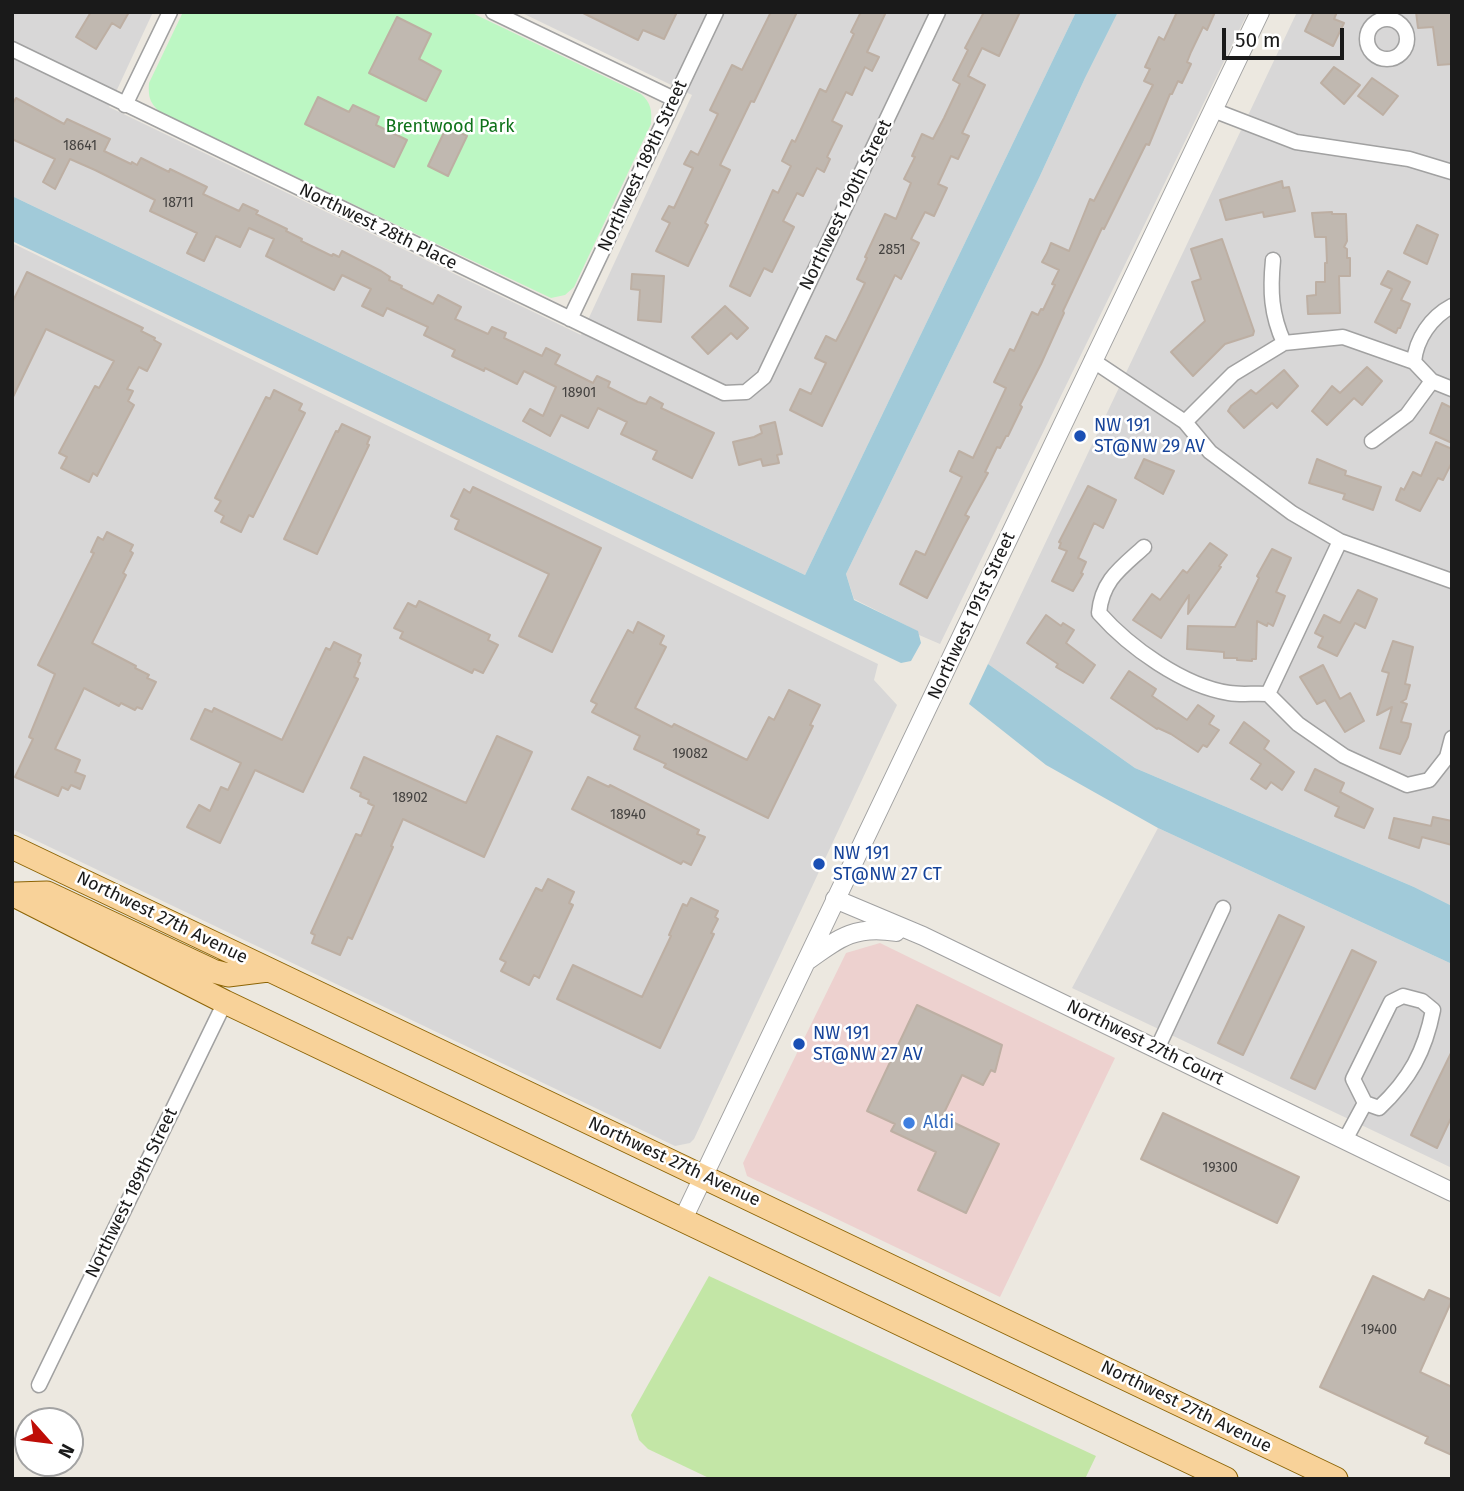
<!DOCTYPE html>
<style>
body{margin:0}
#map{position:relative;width:1464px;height:1491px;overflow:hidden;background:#ece8e0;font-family:"Fira Sans",sans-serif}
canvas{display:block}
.frame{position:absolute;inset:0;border:14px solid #1a1a1a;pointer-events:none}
.north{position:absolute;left:14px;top:1407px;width:70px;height:70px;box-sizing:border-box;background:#fff;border:2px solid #a3a3a3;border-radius:50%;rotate:118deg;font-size:19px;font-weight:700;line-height:28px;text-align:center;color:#1a1a1a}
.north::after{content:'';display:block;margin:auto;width:24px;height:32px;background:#be0d07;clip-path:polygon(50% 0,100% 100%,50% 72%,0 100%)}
.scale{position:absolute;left:1222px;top:28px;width:122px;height:32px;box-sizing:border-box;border:4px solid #1a1a1a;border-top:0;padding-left:9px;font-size:21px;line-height:24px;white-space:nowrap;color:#1a1a1a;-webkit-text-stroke:5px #fff;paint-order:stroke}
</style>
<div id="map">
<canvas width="1464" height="1491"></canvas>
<div class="frame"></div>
<div class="north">N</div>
<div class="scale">50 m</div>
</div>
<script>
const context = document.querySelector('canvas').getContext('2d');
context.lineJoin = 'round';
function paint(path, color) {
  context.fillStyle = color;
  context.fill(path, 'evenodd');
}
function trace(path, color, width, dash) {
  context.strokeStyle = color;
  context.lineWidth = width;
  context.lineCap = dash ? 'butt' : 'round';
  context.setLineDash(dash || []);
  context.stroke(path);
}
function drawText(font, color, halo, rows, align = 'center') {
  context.font = font + ' "Fira Sans",sans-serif';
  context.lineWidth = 5;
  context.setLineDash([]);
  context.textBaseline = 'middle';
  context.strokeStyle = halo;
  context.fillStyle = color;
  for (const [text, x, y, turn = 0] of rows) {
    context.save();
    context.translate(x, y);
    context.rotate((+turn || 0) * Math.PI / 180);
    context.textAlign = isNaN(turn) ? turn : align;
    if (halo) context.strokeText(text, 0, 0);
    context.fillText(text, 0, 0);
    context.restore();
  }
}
paint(new Path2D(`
 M12,12h141l-44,95 472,228 111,-240 -172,-83h556l-271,563 -793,-379z
 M1118,12h130l-308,632 -21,-9 -2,-4 -63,-32 -8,-25 193,-396 46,-100z
 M1297,12h155v894l-38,-19 -279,-119 -147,-104z
 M12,243l866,421 -4,16 23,25 -203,434 -4,4 -15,3 -663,-317z
 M1158,828l294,136v204l-380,-180z`), '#d8d7d7');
paint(new Path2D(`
 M880,943l235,115 -115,239 -253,-121 -4,-13 103,-210z`), '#edd1cf');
paint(new Path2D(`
 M709,1276l387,180 -11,23h-374l-63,-30 -9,-9 -8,-25z`), '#c3e6a6');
paint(new Path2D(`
 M183,12h287l171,82c10,9 11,16 10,30l-77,163 -9,8 -14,3 -390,-185c-11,-10 -13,-15 -12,-30z`), '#bcf7c3');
paint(new Path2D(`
 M1076,12h42l-33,66 -46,100 -193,396 8,26 64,31 3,12 -10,18 -10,2 -889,-422v-45l793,379z
 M988,664l147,104 279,119 38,19v58l-294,-136 -112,-63 -77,-61z`), '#a1cad9');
const building = new Path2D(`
 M91,12h38l-9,16 -8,-5 -16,26 -20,-12z
 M581,12h96l-13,27 -21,-9 -5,10z
 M771,12h26l-43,90 -3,-1 -31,64 10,5 -25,53 3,2 -20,41 -32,-15 14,-28 -8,-4 7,-13 5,2 19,-40 -9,-4 7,-13 7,4 20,-41 -8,-4 22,-45 10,5z
 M861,12h25l-19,40 12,5 -7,14 -7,-4 -13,28 -6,-3 -14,29 10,5 -15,31 3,2 -6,13 -7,-4 -14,28 -6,-3 -14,28 11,6 -22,45 -8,-4 -14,28 -20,-10 43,-96 5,3 13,-27 -9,-5 10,-21 3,2 25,-53 6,3 28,-58 -3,-2z
 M984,12h36l-21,44 -17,-8 -14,28 17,9 -23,48 7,3 -11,23 -7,-3 -12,26 -1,2 9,4 -13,28 -9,-4 -14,27 8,4 -18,36 -6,-4 -73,151 -32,-16 10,-21 11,5 15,-31 -11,-5 11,-22 10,5 11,-21 18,-37 -8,-4 10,-21 -2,-1 20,-43 11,5 15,-36 -7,-4 11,-22 -3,-1 10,-22 11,5 11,-21 16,-34 -7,-4 15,-30 -3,-2z
 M1177,12h38l-8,18 -4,-3 -12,25 -4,10 4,2 -9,19 -4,-2 -6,13h-2l-21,51 -3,-1 -42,85 -2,-1 -39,83 1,2 -23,51 -21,41 2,2 -14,29h-2l-6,12 -3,-1 -12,25 3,1 -23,42 4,2 -5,9 -37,72 -27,-14 16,-33 9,4 37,-78 -12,-6 9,-20 14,7 33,-70 -12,-6 16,-33 4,2 18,-39 6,3 3,-6 2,1 12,-25 -3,-1 7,-14 -17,-8 5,-9 4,-10 18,8 21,-52 4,2 59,-116 -9,-4 6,-12 -5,-2 14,-30 5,3z
 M1314,12h23l-3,7 10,4 -11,23 -28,-15z
 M1416,12h35l1,52 -14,1 -5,-38 -15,1z
 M397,17l34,17 -12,25 22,12 -15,30 -57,-28z
 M1334,67l26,18 -16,19 -23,-21z
 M1372,78l26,18 -15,19 -25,-19z
 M318,97l31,15 4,-7 26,12 -3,8 31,15 -13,27 -89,-43z
 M16,98l48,26 3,-5 43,20 -6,12 27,13 1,-2 5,3 4,-7 28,14 1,-3 37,18 -4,7 36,17 4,-7 15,7 -2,3 31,15 -1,2 16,8 -1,2 31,15 1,-2 6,3 3,-6 39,20 9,6 -1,3 13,6 -1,2 32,16 5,-9 23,12 -6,12 33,15 4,-7 14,6 -2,5 38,18 4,-8 14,7 -5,9 38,19 4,-7 13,6 -2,5 30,15 8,2 4,-7 13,7 -2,4 53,25 -22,45 -39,-19 4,-8 -36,-17 6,-12 -29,-14 -10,20 -27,-13 -11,21 -27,-15 7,-12 13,7 13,-29 -32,-16 -7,13 -32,-16 -1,3 -32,-15 3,-6 -31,-15 4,-8 -41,-19 -4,8 -21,-10 9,-17 -29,-14 -8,15 -68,-34 8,-17 -25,-11 -9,19 -24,-11 -12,25 -17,-8 10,-20 -47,-22 5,-11 -60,-30 -25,-11 -15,30 -12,-7 12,-23 -43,-20v-34z
 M447,126l20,10 -19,40 -20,-10z
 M1282,181l1,7 6,-1 6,24 -31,6 -1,-5 -37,8 -6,-20z
 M1332,212v2h14l1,27 -3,6 3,2v9h3v18h-11l1,37 -32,1 -1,-18 9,-1v-13h9v-19h2l-1,-26h-11l-3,-24z
 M1417,225l21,10 -11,29 -23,-11z
 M1222,239l32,92 -1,4 -28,9 -32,32 -22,-24 34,-31 -13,-39 9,-3 -10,-30z
 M1388,271l22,11 -9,18 9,4 -10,24h-2l-2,5 -21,-11 17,-33 -11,-5z
 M27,272l116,56 -2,3 14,7 -1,2 7,4 -14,27 -8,-4 -12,22 6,2 -5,10 6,4 -37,71 -4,-3 -4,9 -28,-14 6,-11 -8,-4 36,-67 4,2 15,-27 -68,-32 -34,70v-96z
 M632,274l32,2 -3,46 -23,-2 2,-30 -9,-1z
 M725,306l23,22 -11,11 -6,-6 -23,21 -16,-17z
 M1367,367l15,14 -20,24 -8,-7 -27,27 -15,-14 20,-25 8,7z
 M1284,370l14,16 -21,22 -5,-5 -28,25 -16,-17 3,-5 20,-16 5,4z
 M274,390l28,14 -3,6 6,3 -52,104 -4,-2 -8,17 -20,-10 3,-6 -9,-5 6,-10 -6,-3 51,-101 4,2z
 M1442,403l10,5v35l-22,-10z
 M775,422l7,32 -5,1 2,8 -16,3 -2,-7 -22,6 -6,-23 21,-5 8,-4 -2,-7z
 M342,424l28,13 -3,7 2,1 -52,109 -33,-15 52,-108 2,1z
 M1436,442l16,7v13l-9,18 -5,-2 -18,33 -24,-11 5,-12 3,2 9,-18 8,4z
 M1144,459l30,12 -11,23 -28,-16z
 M1317,459l29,12 -1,4 36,12 -8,23 -30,-11 2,-5 -36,-11z
 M1088,486l28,14 -13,28 -9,-5 -16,35 8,4 -5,11 2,1 -10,17 -21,-10 15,-30 -8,-3 2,-5 -2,-1z
 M473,487l128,61 -49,104 -33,-16 30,-62 -94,-45 4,-9 -8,-4 13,-27 6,4z
 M107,532l26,13 -3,6 3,2 -10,20 3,2 -34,68 44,23 -1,2 14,7 -2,3 9,4 -14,27 -5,-2 -2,3 -14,-7 -2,3 -35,-18 -29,61 25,11 -5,12 10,4 -5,13 -9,-4 -3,5 -6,-3 -4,9 -43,-19 18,-38 -4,-2 26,-63 -17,-9 56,-112 -3,-1 7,-15 5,3z
 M1210,543l17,12 -8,11 2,1 -33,47 1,-19 -28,43 -28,-18 19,-26 8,6 23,-30 4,3z
 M1272,549l19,9 -15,34 9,4 -12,30 -5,-3 -1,3 -10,-5 -1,38h-4v2l-15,-1v-2h-13v-6l-37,-3 1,-23 47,1 24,-49 -2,-2z
 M1358,590l19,9 -12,29 -10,-5 -18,33 -19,-9 5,-10 -8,-4 9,-18 16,8z
 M419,601l71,34 -2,5 10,5 -15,28 -9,-4 -2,4 -72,-35 3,-6 -9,-4 14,-25 8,4z
 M1046,615l15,11 2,-3 11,7 -8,13 29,22 -12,18 -27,-16 2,-3 -31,-21z
 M638,622l26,14 -4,8 6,3 -31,61 37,19 2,-3 73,36 22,-43 5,3 15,-30 31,15 -10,20 3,1 -45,92 -104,-51 2,-3 -32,-15 6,-13 -48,-24 5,-8 -6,-3 14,-27 23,-44 5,3z
 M1393,641l20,6 -8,37 5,1 -4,14 -5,3 6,2 -6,18 10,2 -3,13 -8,17 -20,-6 12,-41 -15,8 12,-42 -7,-2z
 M334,642l27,13 -3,7 2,1 -6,14 4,2 -55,113 -48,-22 -35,73 -33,-16 12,-22 11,6 11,-24 7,3 13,-27 -50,-24 14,-30 7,3 2,-4 68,32 44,-92 4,2z
 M1323,665l17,34 10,-6 14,28 -19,11 -20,-32 -8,4 -17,-27z
 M1129,671l27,18 -4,7 35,24 11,-15 16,11 -5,8 10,6 -12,17 -4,-2 -5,7 -27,-18 -13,-6 -1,1 -46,-31z
 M1244,722l25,19 -5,8 30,23 -12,18 -11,-8 -5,7 -15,-10 10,-15 -31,-21z
 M497,736l35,16 -48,105 -81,-38 -12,27 2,1 -41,92 -4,-2 -8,18 -28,-12 3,-8 -4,-2 45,-99 5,2 13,-30 -6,-3 1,-3 -9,-4 1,-3 -10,-5 13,-31 102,46z
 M1315,769l29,14 -4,9 33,17 -9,19 -29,-12 4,-9 -34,-17z
 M588,777l21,10 1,-2 89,45 -2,4 8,3 -14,28 -8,-4 -2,3 -109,-55z
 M1433,817l19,4v24l-30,-8 -3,11 -30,-10 5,-20 37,8z
 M548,879l26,13 -5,11 4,2 -34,73 -5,-3 -5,10 -28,-14 5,-9 -6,-3 36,-71 6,3z
 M691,898l27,13 -3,6 3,2 -7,14 3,1 -54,114 -103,-49 16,-34 69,32 29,-61 -2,-1 14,-31 4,2z
 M1279,915l25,12 -61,128 -25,-12z
 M1352,950l24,12 -61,127 -24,-11z
 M917,1005l85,40 -7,27 -4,-2 -8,15 -21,-10 -20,42 57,27 -33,69 -48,-23 18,-38 -45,-21 4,-7 -28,-13z
 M1452,1051v65l-15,32 -26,-13z
 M1163,1113l136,64 -22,46 -136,-64z
 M1373,1276l51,24 5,-10 23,10 -32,72 32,15v68l-27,-12 3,-6 -108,-50z`);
paint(building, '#c0b8b0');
trace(building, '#bdafa3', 2);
const minor = new Path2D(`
 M493,12l181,87
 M1367 39a20 20 0 1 1 40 0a20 20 0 1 1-40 0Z
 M12,49l712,344 22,-1 18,-15 174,-365
 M125,105l45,-93
 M1213,110l83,32 113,17 43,13
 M1273,260c-3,31 -2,54 11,83
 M570,319l146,-307
 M1092,360l93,62 25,30 82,61 48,28 112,40
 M1414,362c2,-23 17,-45 38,-56
 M1185,422l48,-48 51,-31 59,-6 71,25 18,19 20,8
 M1372,441l35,-26 25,-34
 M1144,547c-23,21 -42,33 -45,66 30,34 84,73 130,80 12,2 26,0 39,1l30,30 46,32 63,29 22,-5 18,-23 5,-19
 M1268,694l72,-153
 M1157,1049l66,-141
 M1345,1140l20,-37 -12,-24 38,-77 12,-6 19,5 11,9c-8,41 -23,69 -54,98l-14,-5
 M39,1385l186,-383`);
const tertiary = new Path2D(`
 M835,899l88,37 529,256
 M807,961c32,-23 48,-36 89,-29
 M683,1219l577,-1207`);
const primary = new Path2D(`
 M12,847l1324,632
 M12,894l213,108 1001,477
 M16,894l31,-1 166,78 15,4 40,-5`);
trace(minor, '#a1a1a1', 17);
trace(tertiary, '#a1a1a1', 20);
trace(primary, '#8c6405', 25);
trace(minor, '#fff', 14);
trace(tertiary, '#fff', 18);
trace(primary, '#f8d299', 23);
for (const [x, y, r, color] of [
 [1080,436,7,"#1a4fb4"],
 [819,864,7,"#1a4fb4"],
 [799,1044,7,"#1a4fb4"],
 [909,1123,7,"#3f7fe0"]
]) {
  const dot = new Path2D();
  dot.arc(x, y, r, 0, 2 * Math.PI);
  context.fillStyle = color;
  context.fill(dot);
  trace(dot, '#fff', 2.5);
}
drawText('14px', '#444240', null, [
 ["18641",80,146],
 ["18711",178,203],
 ["2851",892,250],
 ["18901",579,393],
 ["19082",690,754],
 ["18902",410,798],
 ["18940",628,815],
 ["19300",1220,1168],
 ["19400",1379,1330]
]);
drawText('18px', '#0f721a', '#fff', [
 ["Brentwood Park",450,127]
]);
drawText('18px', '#1a1a1a', '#fff', [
 ["Northwest 189th Street",643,166,-65],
 ["Northwest 190th Street",846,205,-64],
 ["Northwest 28th Place",378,227,26],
 ["Northwest 191st Street",972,616,-65],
 ["Northwest 27th Avenue",162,918,26],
 ["Northwest 27th Court",1145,1043,26],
 ["Northwest 27th Avenue",674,1162,25],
 ["Northwest 189th Street",132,1193,-64],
 ["Northwest 27th Avenue",1186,1407,26]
]);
drawText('18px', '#164399', '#fff', [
 ["NW 191",1094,426],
 ["ST@NW 29 AV",1094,447],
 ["NW 191",833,854],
 ["ST@NW 27 CT",833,875],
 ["NW 191",813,1034],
 ["ST@NW 27 AV",813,1055]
], 'left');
drawText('18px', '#366cbe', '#fff', [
 ["Aldi",923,1123]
], 'left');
</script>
